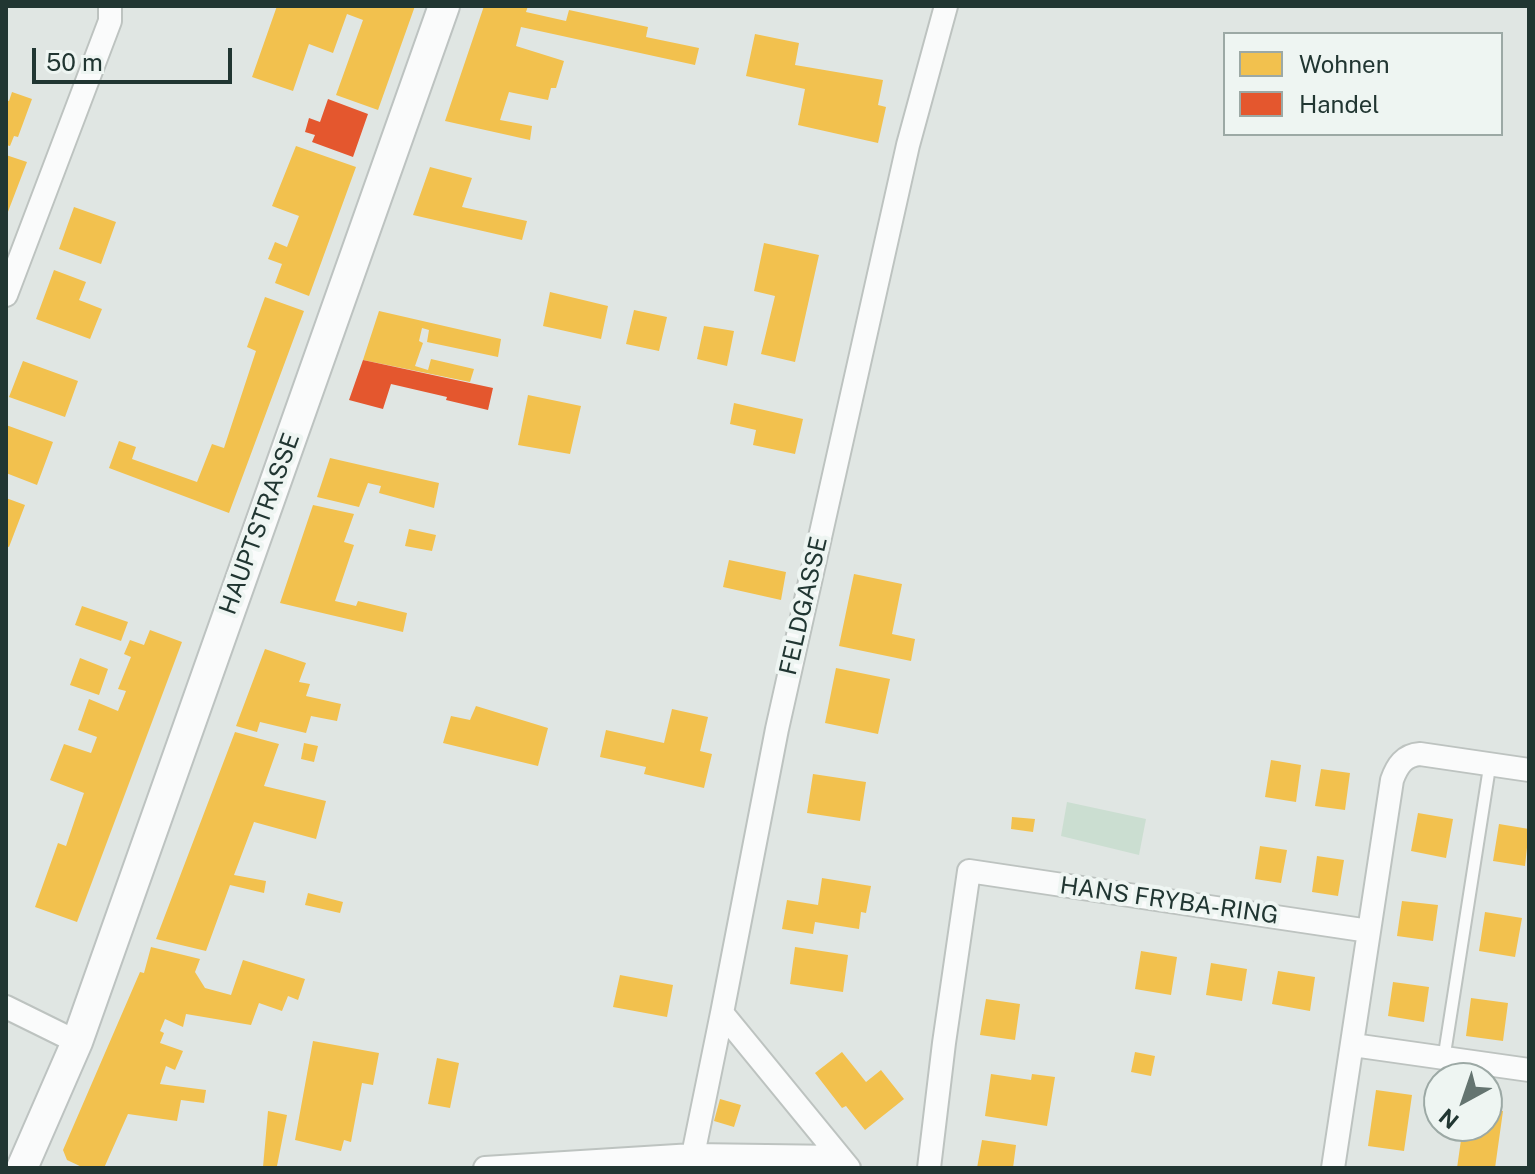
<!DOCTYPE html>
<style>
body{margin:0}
#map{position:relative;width:1535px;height:1174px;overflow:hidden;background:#e0e6e3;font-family:"Public Sans",sans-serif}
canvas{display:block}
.frame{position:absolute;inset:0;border:8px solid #213632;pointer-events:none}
.legend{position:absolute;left:1223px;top:32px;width:280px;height:104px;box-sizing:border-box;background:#eef5f2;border:2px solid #9ca9a5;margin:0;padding:10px 14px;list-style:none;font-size:24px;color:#213632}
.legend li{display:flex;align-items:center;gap:16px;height:40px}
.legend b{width:40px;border:2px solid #9ca9a5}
.north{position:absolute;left:1423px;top:1062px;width:80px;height:80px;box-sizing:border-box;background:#eef5f2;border:2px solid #9ca9a5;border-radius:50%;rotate:220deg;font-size:22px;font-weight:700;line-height:32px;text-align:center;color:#213632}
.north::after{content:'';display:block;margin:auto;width:28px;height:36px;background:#647470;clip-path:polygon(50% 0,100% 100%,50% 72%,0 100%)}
.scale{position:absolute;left:32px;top:48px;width:200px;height:36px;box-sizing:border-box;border:4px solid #213632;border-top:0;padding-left:10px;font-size:24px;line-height:28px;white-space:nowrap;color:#213632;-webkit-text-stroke:6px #eef5f2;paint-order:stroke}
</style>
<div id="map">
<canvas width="1535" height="1174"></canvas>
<div class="frame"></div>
<ul class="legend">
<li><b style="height:22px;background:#f2c14e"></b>Wohnen</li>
<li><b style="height:22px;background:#e4572e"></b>Handel</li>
</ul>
<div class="north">N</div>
<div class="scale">50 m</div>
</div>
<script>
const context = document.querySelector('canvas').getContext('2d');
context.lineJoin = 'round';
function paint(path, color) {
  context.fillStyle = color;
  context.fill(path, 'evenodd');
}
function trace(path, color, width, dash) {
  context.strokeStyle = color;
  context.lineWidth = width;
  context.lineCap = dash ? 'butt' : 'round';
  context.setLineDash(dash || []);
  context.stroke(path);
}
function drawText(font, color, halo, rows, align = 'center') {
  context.font = font + ' "Public Sans",sans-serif';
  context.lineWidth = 8;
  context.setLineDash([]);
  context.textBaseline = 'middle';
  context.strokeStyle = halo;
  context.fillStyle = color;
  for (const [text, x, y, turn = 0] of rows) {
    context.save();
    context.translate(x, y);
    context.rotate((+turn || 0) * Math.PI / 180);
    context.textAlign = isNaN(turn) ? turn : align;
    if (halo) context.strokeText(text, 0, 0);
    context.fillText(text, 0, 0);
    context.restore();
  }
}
paint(new Path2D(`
 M1067,802l79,17 -7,36 -78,-19z`), '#cbded1');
paint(new Path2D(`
 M277,6h138l-37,104 -42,-15 27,-75 -16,-6 -14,39 -24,-9 -16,47 -41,-14z
 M484,6h44l-2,6 40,9 3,-11 79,17 -2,10 53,11 -4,17 -174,-38 -5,19 48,15 -8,27h-5l-3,12 -39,-8 -9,28 32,6 -2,14 -85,-19z
 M755,34l44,9 -4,22 88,15 -5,25 8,2 -8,36 -80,-18 7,-36 -59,-13z
 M12,92l20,7 -14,38 -4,-1 -4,10 -4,-1v-45l3,1z
 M296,146l60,21 -47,129 -34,-13 7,-19 -14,-5 7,-17 12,5 12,-31 -27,-10z
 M6,155l21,7 -21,55z
 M430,167l42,11 -10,29 65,14 -5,19 -109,-25z
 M74,207l42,15 -15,42 -42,-15z
 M764,243l55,12 -24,107 -34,-8 14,-58 -21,-5z
 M54,270l32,12 -7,18 23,9 -12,30 -54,-20z
 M550,292l58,14 -7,33 -58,-13z
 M265,297l39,14 -75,202 -120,-45 10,-27 17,6 -4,12 65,23 15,-38 12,4 32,-97 -9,-4z
 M634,310l33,7 -8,34 -33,-7z
 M379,311l122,28 -3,18 -71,-15 2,-12 -7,-2 -3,13 4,2 -8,23 13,4 3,-11 43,10 -4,13 -107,-22z
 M704,326l30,5 -7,35 -30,-7z
 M23,361l55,20 -13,36 -56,-20z
 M528,395l53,11 -11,48 -52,-9z
 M734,403l69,16 -8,35 -42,-9 3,-15 -26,-6z
 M6,425l47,17 -16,43 -31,-12z
 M330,458l109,25 -5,25 -55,-15 2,-7 -13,-3 -9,24 -42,-10z
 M6,498l19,7 -16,42 -3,-1z
 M313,505l41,9 -10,28 10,3 -19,56 21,5 2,-5 49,12 -4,19 -123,-29z
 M409,529l27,6 -4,16 -27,-5z
 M729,560l57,12 -5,28 -58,-13z
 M854,574l48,10 -10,50 23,5 -4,22 -72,-15z
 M82,606l46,16 -7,19 -46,-16z
 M150,630l32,12 -105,280 -42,-15 23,-64 8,3 18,-53 -34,-13 14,-36 27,9 6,-16 -19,-7 11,-31 29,12 8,-20 -8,-2 13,-32 -7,-3 6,-14 14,5z
 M265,649l41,14 -7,19 11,2 -4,12 35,8 -4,17 -26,-5 -5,17 -46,-11 -3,10 -21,-6z
 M80,658l28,11 -9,26 -29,-10z
 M836,668l54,11 -12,55 -53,-11z
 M476,706l72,22 -10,38 -95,-23 8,-27 19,4z
 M672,709l36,8 -8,34 12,3 -8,34 -60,-14 2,-7 -46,-10 6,-27 58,13z
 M235,732l44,12 -15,42 62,15 -10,38 -62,-17 -20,53 32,6 -2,12 -34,-8 -24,66 -50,-12z
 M304,743l14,3 -4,16 -13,-3z
 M1271,760l30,5 -5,37 -31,-5z
 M1321,769l29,4 -5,37 -30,-4z
 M813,774l53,8 -6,39 -53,-8z
 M1418,813l35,6 -7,39 -35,-7z
 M1012,817l23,2 -2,13 -22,-3z
 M1499,824l30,5 -4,37 -32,-5z
 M1260,846l27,4 -6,33 -26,-4z
 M1317,856l27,4 -6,36 -26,-4z
 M822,878l49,8 -5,27 -5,-1 -2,17 -44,-7 -2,12 -31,-5 5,-29 31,5z
 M308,893l35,9 -3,11 -35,-8z
 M1402,901l36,4 -5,36 -36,-5z
 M1485,912l37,6 -7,39 -36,-6z
 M151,947l49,12 -5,13 10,16 26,7 12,-35 62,19 -7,21 -10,-4 -6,15 -23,-8 -8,22 -65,-11 -3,13 -18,-8 -5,12 4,2 -4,10 23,8 -8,19 -9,-4 -6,18 46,6 -2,13 -23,-3 -4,21 -49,-7 -24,54h-20l-17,-8 -4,-10 77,-178 4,1z
 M795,947l53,8 -5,37 -53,-8z
 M1141,951l36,6 -6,38 -36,-6z
 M1211,963l36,6 -5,32 -36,-6z
 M1278,971l37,6 -5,34 -38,-7z
 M620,975l53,10 -6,32 -54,-10z
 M1393,982l36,5 -5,35 -36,-6z
 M1471,998l37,5 -5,38 -37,-5z
 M986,999l34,5 -5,36 -35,-5z
 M313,1041l66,12 -6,32 -11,-2 -11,59 -7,-2 -3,11 -46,-11z
 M842,1052l24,30 15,-12 23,29 -39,31 -19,-24 -4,2 -27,-35z
 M1135,1052l20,4 -4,20 -20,-4z
 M437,1058l22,5 -9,45 -22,-4z
 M991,1074l40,6 1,-6 23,3 -8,49 -62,-10z
 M1376,1090l36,5 -8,56 -36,-5z
 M720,1099l21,6 -7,22 -20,-6z
 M1487,1109l16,2 -8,57h-38l6,-42h24z
 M268,1111l19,4 -10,51 -14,1z
 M982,1140l34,5 -3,23h-36z`), '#f2c14e');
paint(new Path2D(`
 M328,99l40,15 -15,43 -41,-15 3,-7 -10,-3 4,-14 11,4z
 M363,360l130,28 -5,22 -42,-10 1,-3 -56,-13 -8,25 -34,-9z`), '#e4572e');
const service = new Path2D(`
 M1444,1057l46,-293`);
const minor = new Path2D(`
 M6,295l104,-274v-15
 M6,1007l71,35
 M1353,1045l176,25
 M693,1155l29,-142
 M485,1168l208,-13 146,2
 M849,1168l-127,-155 55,-284 131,-584 38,-139
 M929,1168l15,-125 25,-172 400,60
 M1333,1168l59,-388c5,-14 12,-25 28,-26l109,16`);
const secondary = new Path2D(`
 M22,1168l55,-126 367,-1036`);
trace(service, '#bdc3c0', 15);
trace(minor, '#bdc3c0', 26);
trace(secondary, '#bdc3c1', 34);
trace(service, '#fafbfb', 11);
trace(minor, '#fafbfb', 22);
trace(secondary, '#fafbfb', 30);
drawText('24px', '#213632', '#eef5f2', [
 ["HAUPTSTRASSE",260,524,-70],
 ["FELDGASSE",804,606,-77],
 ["HANS FRYBA-RING",1169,901,8]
]);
</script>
